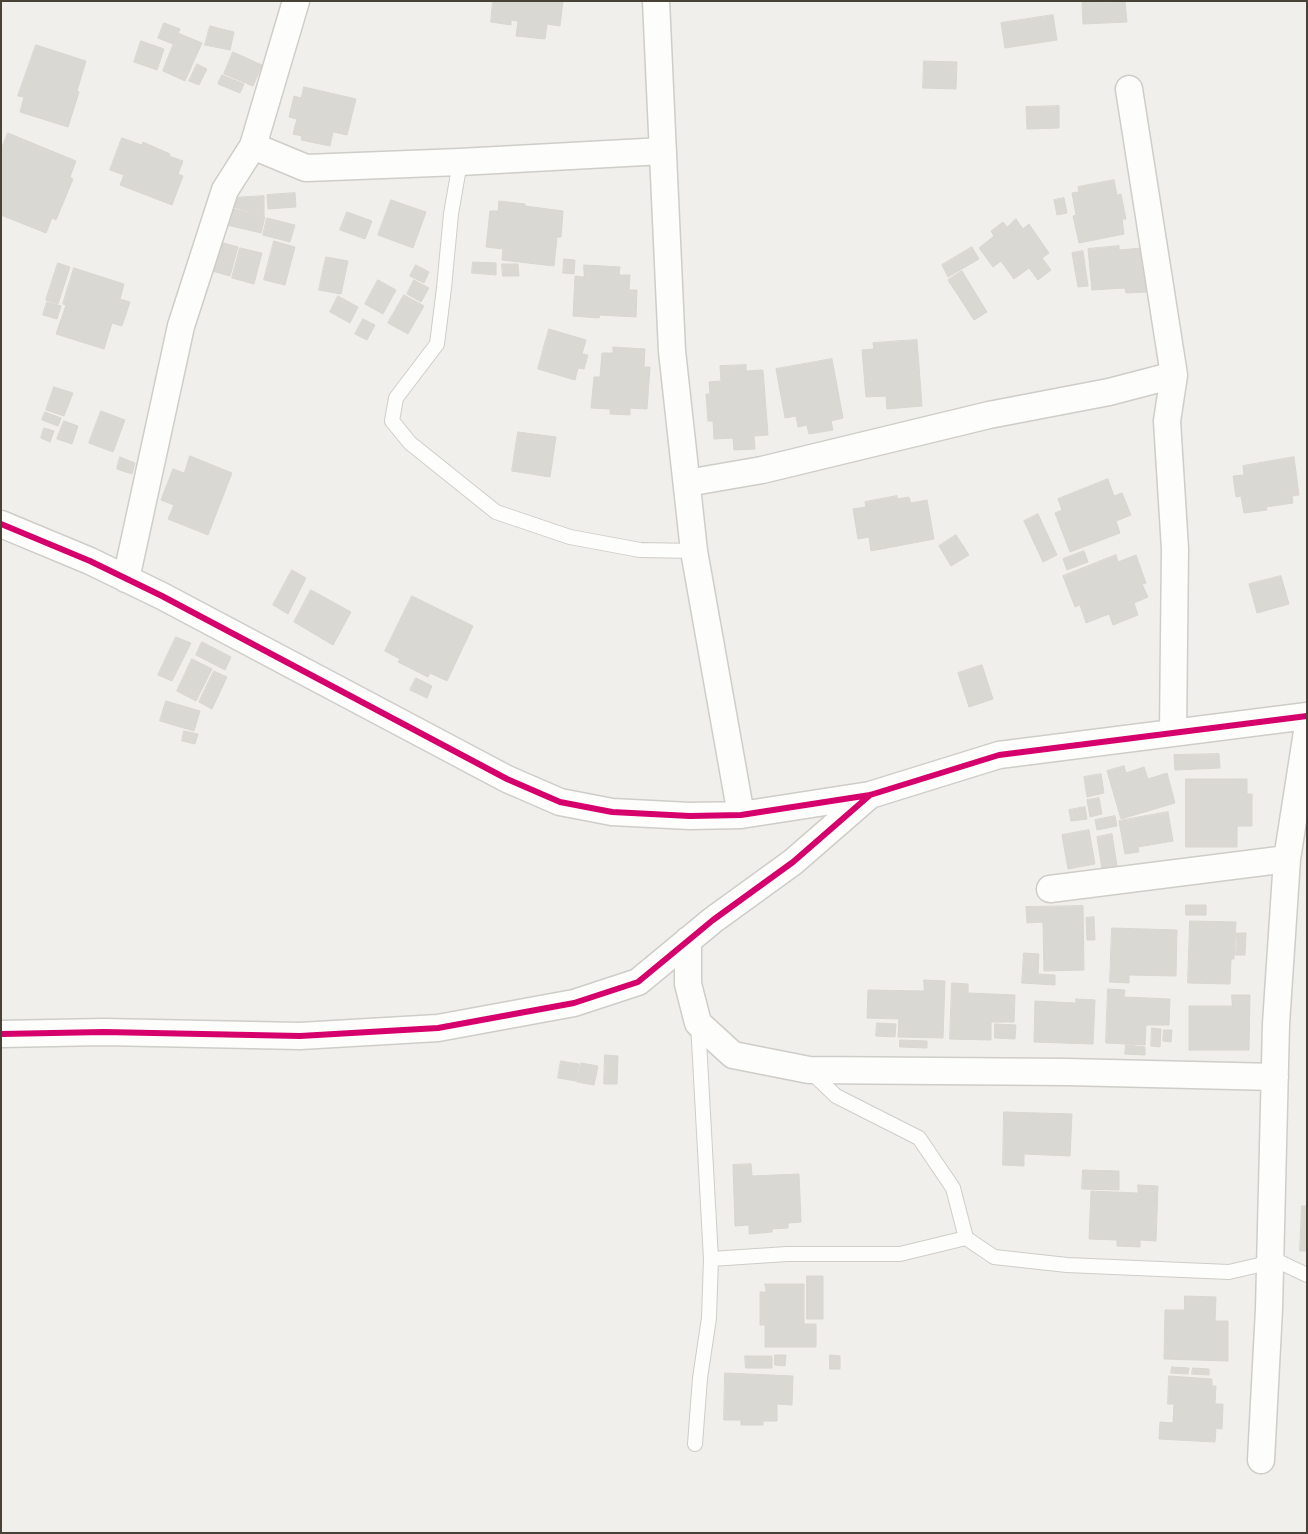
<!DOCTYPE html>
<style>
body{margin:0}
#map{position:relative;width:1308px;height:1534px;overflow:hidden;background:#f1efeb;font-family:"PT Sans",sans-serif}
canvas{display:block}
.frame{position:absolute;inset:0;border:2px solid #474136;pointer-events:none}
</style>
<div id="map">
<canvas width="1308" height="1534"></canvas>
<div class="frame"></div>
</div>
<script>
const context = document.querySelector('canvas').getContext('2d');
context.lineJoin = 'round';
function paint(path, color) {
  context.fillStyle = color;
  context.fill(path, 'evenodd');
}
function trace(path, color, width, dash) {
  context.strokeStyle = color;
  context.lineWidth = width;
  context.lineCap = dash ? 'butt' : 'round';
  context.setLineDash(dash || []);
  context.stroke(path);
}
const building = new Path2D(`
 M493,1h70l-3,25 -13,-2 -2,15 -29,-3 2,-15 -7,-1v5l-20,-3z
 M1125,2l2,20 -44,2 -1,-21z
 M1053,15l4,25 -52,8 -4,-25z
 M164,23l16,6 -7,15 -15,-6z
 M210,26l24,6 -4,18 -25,-5z
 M178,33l24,10 -17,38 -22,-10z
 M141,41l23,8 -7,21 -23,-8z
 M36,45l50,16 -9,30 2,1 -11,35 -48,-15 4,-15 -6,-1z
 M233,52l29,13 -9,21 -29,-12z
 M924,61l33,1 -1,27 -33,-1z
 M197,64l10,5 -8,16 -10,-4z
 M222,75l22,9 -4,9 -22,-9z
 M304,87l52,12 -9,36 -14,-3 -3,14 -29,-6 1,-4 -9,-2 4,-15 -8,-2 5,-21 7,2z
 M1059,106v22l-32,1 -1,-22z
 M8,133l68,28 -6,16 3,2 -17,41 -4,-2 -6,15 -45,-18v-65z
 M122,138l20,7 1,-3 27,12 -1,2 14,5 -5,13 5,2 -11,29 -52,-20 4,-10 -14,-5z
 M1114,180l3,15 4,-1 5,25h-4l2,15 -45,9 -6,-27 3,-1 -4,-22 7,-1 -1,-5z
 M295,193l1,14 -28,2 -1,-14z
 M264,196v20l-34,-10 1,-8z
 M1064,198l3,15 -10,2 -3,-15z
 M391,200l35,12 -13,36 -35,-13z
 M499,201l26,3v2l38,5 -2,26h-4l-3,29 -52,-6 1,-11 -17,-2 4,-36h8z
 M227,207l38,10 -4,16 -38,-9z
 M347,212l25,9 -7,18 -25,-9z
 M267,218l28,7 -5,17 -27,-7z
 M1016,219l7,10 6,-5 20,29 -7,5 9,12 -13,10 -9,-12 -15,11 -13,-18 -8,6 -14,-19 15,-12 -3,-5 12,-9 4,5z
 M274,241l21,6 -10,38 -21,-5z
 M220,242l18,5 -8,29 -18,-5z
 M1119,246v4l23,-2 4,44 -20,1 -1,-5 -33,2 -4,-41z
 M972,247l7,12 -31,18 -6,-12z
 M240,248l22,5 -8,31 -22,-6z
 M1083,251l5,35 -10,1 -6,-34z
 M326,257l22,4 -7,33 -22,-4z
 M564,259l11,1 -1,14 -11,-1z
 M473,262l23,1v12l-24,-2z
 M58,263l12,4 -12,37 -12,-4z
 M502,264h16l1,12h-16z
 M416,265l13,7 -5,11 -14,-7z
 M584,265l36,2 -1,8h11l-1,15h8l-1,27 -36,-2 -1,3 -26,-2 2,-40 9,1z
 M74,268l50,16 -4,15 10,3 -8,24 -10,-3 -8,26 -48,-15 10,-29 -3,-1z
 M962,271l25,41 -13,8 -26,-40z
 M378,280l18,10 -13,24 -18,-10z
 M414,280l15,8 -8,14 -14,-8z
 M404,295l20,11 -16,28 -20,-11z
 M338,296l20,11 -8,16 -20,-11z
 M47,302l14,4 -4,13 -14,-4z
 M363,319l12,6 -8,15 -12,-6z
 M549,329l37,11 -4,14 6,1 -4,14 -6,-1 -3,12 -37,-11z
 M917,340l5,66 -35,3 -1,-13 -20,1 -4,-47 12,-1 -1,-6z
 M613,347l32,2 -1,18h6l-3,42 -17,-1v7l-20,-1v-5l-19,-1 3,-31h6l2,-24h11z
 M832,359l11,59 -12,3 2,9 -24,4 -2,-9 -9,2 -2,-11 -11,2 -9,-49z
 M746,365v6l17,-1 5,65 -14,1 1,13 -21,1 -1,-12 -19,1 -1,-18h-5l-2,-27h4l-1,-12 12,-1 -1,-15z
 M54,387l19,6 -9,23 -18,-6z
 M101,411l24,9 -12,32 -24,-9z
 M45,412l16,6 -3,8 -16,-6z
 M64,421l14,5 -6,18 -15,-5z
 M44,428l10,3 -4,11 -9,-4z
 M518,432l38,5 -6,40 -38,-6z
 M190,456l42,17 -24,62 -40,-16 6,-14 -13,-5 12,-31 11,4z
 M120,457l15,6 -3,11 -15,-5z
 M1294,457l5,38 -7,1 1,7 -27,4 1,3 -23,3 -3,-17 -5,1 -3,-21 11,-1 -1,-9z
 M1108,479l6,17 8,-3 9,22 -15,6 4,12 -50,19 -15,-39 7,-3 -4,-11z
 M897,496v3l12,-2 2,6 16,-3 7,39 -63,12 -2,-14 -11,2 -5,-30 13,-2 -1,-5z
 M1038,514l19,41 -14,7 -19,-41z
 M956,535l13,20 -18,11 -12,-20z
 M1084,551l4,11 -21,8 -4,-11z
 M1116,555l2,7 18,-7 10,28 -4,1 6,13 -14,6 4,12 -25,10 -4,-11 -23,9 -6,-18 -5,2 -12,-31z
 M292,570l14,8 -18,36 -15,-9z
 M1281,576l8,28 -32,9 -8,-29z
 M311,590l40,22 -18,33 -39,-23z
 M412,596l61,30 -26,55 -17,-8 -2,4 -30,-15 2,-3 -15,-8z
 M176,637l15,6 -19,38 -14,-6z
 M202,642l29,15 -6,13 -29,-15z
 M192,659l20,10 -16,32 -19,-10z
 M982,665l11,34 -24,8 -11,-34z
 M214,671l13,6 -15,32 -13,-7z
 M416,678l16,8 -5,12 -17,-8z
 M166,701l34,10 -6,20 -34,-10z
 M184,731l14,3 -3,10 -13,-3z
 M1219,754l1,14 -45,2 -1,-15z
 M1124,766l2,7 18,-6 4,12 19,-6 8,30 -54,16 -14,-48z
 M1101,774l3,19 -17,4 -3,-20z
 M1186,779h61v15h5v32h-15v21h-51z
 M1099,798l3,16 -12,3 -3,-17z
 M1085,807l2,12 -16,2 -2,-11z
 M1168,812l5,29 -35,6 1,5 -14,2 -6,-33z
 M1115,816l2,10 -20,4 -2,-10z
 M1089,830l6,34 -27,5 -6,-34z
 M1112,834l5,32 -15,3 -5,-32z
 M1186,905h20v10h-20z
 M1083,906l1,64 -40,1 -1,-49 -16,1 -1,-16z
 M1094,917l1,23h-8l-1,-22z
 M1190,921l46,1 -2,37h-3l-1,25 -42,-1z
 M1112,928l65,2 -1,46 -47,-1v8l-19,-1z
 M1237,933h9l-1,22h-9z
 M1024,953l15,1 -1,20 17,1v10l-33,-2z
 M924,980l21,1 -2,57 -45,-1 1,-18 -32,-1 1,-28 56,1z
 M952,983l16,1v9l47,2 -1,27h-23v18l-41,-1z
 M1108,989l17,1 -1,7 46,2 -1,26h-23l-1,20 -39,-2z
 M1232,995h18l-1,55h-60v-44h43z
 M1076,999l19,1 -2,44 -59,-2 1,-41 41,2z
 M877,1023l19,1 -1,13 -19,-1z
 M995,1024l21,1 -1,14 -20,-1z
 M1152,1028l9,1 -1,18 -9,-1z
 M1164,1030h8l-1,12 -8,-1z
 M900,1040l27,1v7l-27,-1z
 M1126,1045l19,2v8l-20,-1z
 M605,1055l13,1 -1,28h-13z
 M561,1061l18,3 -3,17 -18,-3z
 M581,1063l17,3 -4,19 -17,-3z
 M1004,1112l68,2 -2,42 -46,-2v12l-21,-1z
 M751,1164l1,12 47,-2 2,48 -13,1v5l-16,1v3l-23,2v-9l-14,1 -2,-61z
 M1083,1170l36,1v19l-37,-1z
 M1138,1185l20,1 -2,55 -16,-1v7l-23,-1v-6l-28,-1 2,-48 47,2z
 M1302,1206h5v45h-7z
 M807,1276h16v43h-16z
 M765,1284h39v40h12v23h-51v-22h-5v-33h6z
 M1185,1296l31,1 -1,24h13v40l-64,-2 1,-49h19z
 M775,1355h11l-1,11 -10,-1z
 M830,1355l10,1v13h-10z
 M745,1356h27v12h-26z
 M1172,1367l17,1 -1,6 -17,-1z
 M1193,1368l16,1v6l-17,-1z
 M725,1373l68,3 -1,29 -15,-1v17h-14v4h-22v-5h-17z
 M1169,1376l43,3v7h4l-1,18h8l-1,25 -6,-1 -1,14 -56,-3 1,-17 13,1 1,-19h-6z`);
paint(building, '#dad8d3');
trace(building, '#d9d6d0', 1);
const lane = new Path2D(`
 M460,162l-9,52 -7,74 -7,56 -41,54 -4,23 18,22 86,69 74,25 70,13 54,1
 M811,1072l25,24 83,42 34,50 13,50 28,19 73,8 162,7 30,-7 12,-7 36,17
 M711,1259l76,-5h113l66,-16
 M695,1444l5,-66 9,-60 2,-59 -13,-236`);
const street = new Path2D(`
 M656,1l16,350 22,200 47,264
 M1129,89l45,286 -7,46 8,128 -2,183
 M253,146l53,22 154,-6 203,-11
 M687,483l75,-13 227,-55 120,-23 65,-17
 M1,524l89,37 72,35 345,183 53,23 52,10 78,4 51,-1 129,-20 129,-40 308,-39
 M126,579l55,-253 44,-136 28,-44 43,-145
 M1050,889l237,-30
 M688,940v44l10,39 35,32 76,15 258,2 208,5
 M1,1034l103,-2 196,4 138,-8 136,-25 64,-21 75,-62 80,-58 77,-67
 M1261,1460l8,-151 7,-285 11,-165 20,-127`);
trace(lane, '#cfcdc8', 16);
trace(street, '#cfcdc8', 29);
trace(lane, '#fdfdfc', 14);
trace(street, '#fdfdfc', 26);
trace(new Path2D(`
 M1,524l89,37 72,35 345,183 53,23 52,10 78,4 51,-1 129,-20 129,-40 308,-39
 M1,1034l103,-2 196,4 138,-8 136,-25 64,-21 75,-62 80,-58 77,-67`), '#d6006c', 6);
</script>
